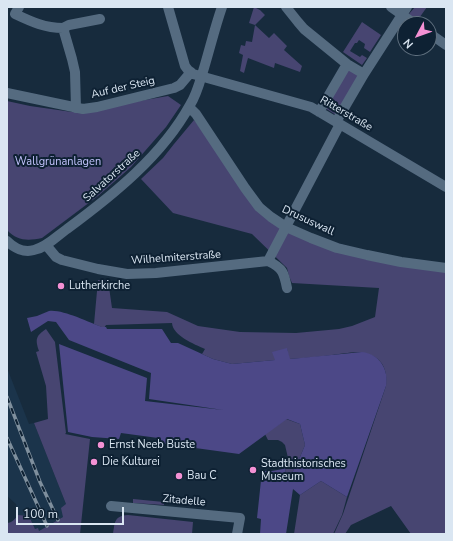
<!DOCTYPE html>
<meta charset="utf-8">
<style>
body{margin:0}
#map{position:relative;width:453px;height:541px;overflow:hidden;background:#172b3d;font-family:"Nunito Sans",sans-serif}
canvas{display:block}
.frame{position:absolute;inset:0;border:8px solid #dae6f2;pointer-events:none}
.north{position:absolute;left:397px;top:16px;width:40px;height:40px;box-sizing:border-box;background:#0e2133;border:1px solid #60707f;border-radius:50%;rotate:229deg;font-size:11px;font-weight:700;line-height:16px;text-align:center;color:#dae6f2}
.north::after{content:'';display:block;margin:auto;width:14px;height:18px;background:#f491d4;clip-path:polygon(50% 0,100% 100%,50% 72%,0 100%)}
.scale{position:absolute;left:16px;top:507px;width:108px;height:18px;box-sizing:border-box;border:2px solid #dae6f2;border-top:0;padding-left:5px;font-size:12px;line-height:14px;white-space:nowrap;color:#dae6f2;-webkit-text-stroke:3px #0e2133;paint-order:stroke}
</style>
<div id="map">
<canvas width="453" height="541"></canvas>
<div class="frame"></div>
<div class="north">N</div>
<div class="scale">100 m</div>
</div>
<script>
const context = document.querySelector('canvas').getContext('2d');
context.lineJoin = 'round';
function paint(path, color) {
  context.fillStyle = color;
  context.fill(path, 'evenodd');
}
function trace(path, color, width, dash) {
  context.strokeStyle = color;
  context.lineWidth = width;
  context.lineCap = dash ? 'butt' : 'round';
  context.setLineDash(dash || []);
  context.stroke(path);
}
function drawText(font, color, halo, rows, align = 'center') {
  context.font = font + ' "Nunito Sans",sans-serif';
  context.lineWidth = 4;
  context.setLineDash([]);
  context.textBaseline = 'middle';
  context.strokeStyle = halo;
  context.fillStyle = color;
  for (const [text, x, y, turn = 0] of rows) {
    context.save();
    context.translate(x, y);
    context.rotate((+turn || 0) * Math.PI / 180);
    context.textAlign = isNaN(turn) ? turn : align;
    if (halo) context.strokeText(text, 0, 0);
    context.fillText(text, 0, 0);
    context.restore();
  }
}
paint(new Path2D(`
 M7,368l22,56 5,-1 32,81 -3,13 -24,14 -4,-2 -6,-13 -11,-1 -2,-11 -9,-8z`), '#1b344b');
paint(new Path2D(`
 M254,7l6,3 5,5 -10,10 14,13 5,-5 13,13 -3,4 18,16 -2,6 -25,-9 -1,5 -26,-10 -4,15 -4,-2 3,-16 -4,-2 2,-8 4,1 1,-5 6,1 3,-17 -6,-2z
 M415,7h12l-10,14 -8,-7z
 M362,22l19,13 -11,17 -6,-4 1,-4 -6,-4 -2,3h-2l-5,8 10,6 2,-2 5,3 -5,7 -19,-13z
 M348,69l12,6 -24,40 -11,-7z
 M168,96l13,9 -15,22 -35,40 -33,29 -56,42c-14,3 -25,3 -35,-8v-129l23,5 42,6 1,-2 49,-6z
 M194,120l89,109 163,43v262h-35l-20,-28 -40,19 -6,9h-11l9,-20 43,-128c2,-17 -4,-30 -23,-33 -7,-2 -22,1 -31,2 -14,2 -28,3 -43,4l-2,-10 -12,11 -43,4 -19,-5 -11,-5 3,-5c-11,-5 -32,-13 -33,-26l-66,2 -2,3 -10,-4 4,-44h10l4,28 55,4 31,14 42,6 56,1 43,-4 13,-3 23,-9 4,-29 -87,-5 -3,-7 -2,-8 -35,-34 -79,-21 -32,-34 22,-21 11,-14z
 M46,329l9,13 11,91 -1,1 25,5 -10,95h-73v-11c5,0 8,-4 11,-8l11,1 6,13 3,-1 1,3 24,-14 -2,-9 5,-4 -32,-81 14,-4 -2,-33 -10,-34 3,-1c-4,-12 -3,-15 7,-22z
 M286,419l14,5 5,21 -5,12 -7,14 -7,6 -1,-12 3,-7 -3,-13 -3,-3 -4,-2h-10l-3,-6z
 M321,481l26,16 -5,18 -9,19h-39l6,-39z
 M133,499l31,3v3l-31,-2z
 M128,515l65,7 -1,12h-79c2,-12 1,-18 15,-19z`), '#474571');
paint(new Path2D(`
 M49,311c13,-2 39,11 53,16h4l1,2h55l9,14h7l35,16 19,5 43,-4 -3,-8 15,-4 3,11 72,-7c18,2 27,18 24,34l-39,111 -26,-16 -21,14 -7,-6 -7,45h-26l1,-15 -4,-1 5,-47h10l11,-2 2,-4 1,12 7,-6 7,-14 5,-12 -5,-21 -13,-5 -48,35 -80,-11 -1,-5 -37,-5 -2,6 -27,-2 -24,-5 -9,-88 88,34 -2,23 78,9 -74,-11 2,-26 -82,-33 -13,-18 -8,-1 -17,11 -4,-14 10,-2z`), '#4c4887');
trace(new Path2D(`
 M19,7l-4,7c17,8 30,14 48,14l9,31 3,13 1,36
 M168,7l17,59 3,4 5,4 118,33 135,80
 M286,7l12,15 6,7 43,35 17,10
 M391,7l24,17
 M63,28l6,-3 31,-6
 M429,33l17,12
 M7,93l76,16 14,-2 77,-19 6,-3 11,-13
 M189,107l7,7 49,74 14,19 12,10 15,10 25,11 26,10 30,7 34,7 45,6
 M319,112l28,-48
 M336,122l28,-48 43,-67
 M7,241c7,7 17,12 27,9 13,-3 23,-14 33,-21 46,-34 95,-73 123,-124 7,-11 10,-24 14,-37 6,-20 11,-41 18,-61
 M46,245l10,12 6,3 36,9 29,5 29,-1 112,-12c15,7 16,12 19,27
 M268,261l72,-137
 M111,506l129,12 -3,16`), '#556b80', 10);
const rail = new Path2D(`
 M7,397l33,85 18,38
 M7,438l40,88`);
trace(rail, '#7f8f9d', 3.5);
trace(rail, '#0e2133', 2, [6]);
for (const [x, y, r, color] of [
 [61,286,4,"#f491d4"],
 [101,445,4,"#f491d4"],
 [94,462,4,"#f491d4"],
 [253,470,4,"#f491d4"],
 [179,476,4,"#f491d4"]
]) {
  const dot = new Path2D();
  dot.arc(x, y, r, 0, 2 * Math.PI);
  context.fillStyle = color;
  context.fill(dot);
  trace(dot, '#0e2133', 1.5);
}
drawText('11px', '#dae6f2', '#0e2133', [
 ["Auf der Steig",123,88,-13],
 ["Ritterstraße",346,114,30],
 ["Salvatorstraße",112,176,-42],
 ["Drususwall",308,221,25],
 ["Wilhelmiterstraße",176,258,-4],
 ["Zitadelle",184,501,5]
]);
drawText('11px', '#c3c3fc', '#0e2133', [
 ["Wallgrünanlagen",58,162]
]);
drawText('11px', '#dae6f2', '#0e2133', [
 ["Lutherkirche",69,286],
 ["Ernst Neeb Büste",109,445],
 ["Die Kulturei",102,462],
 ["Stadthistorisches",261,464],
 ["Museum",261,477],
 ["Bau C",187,476]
], 'left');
</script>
